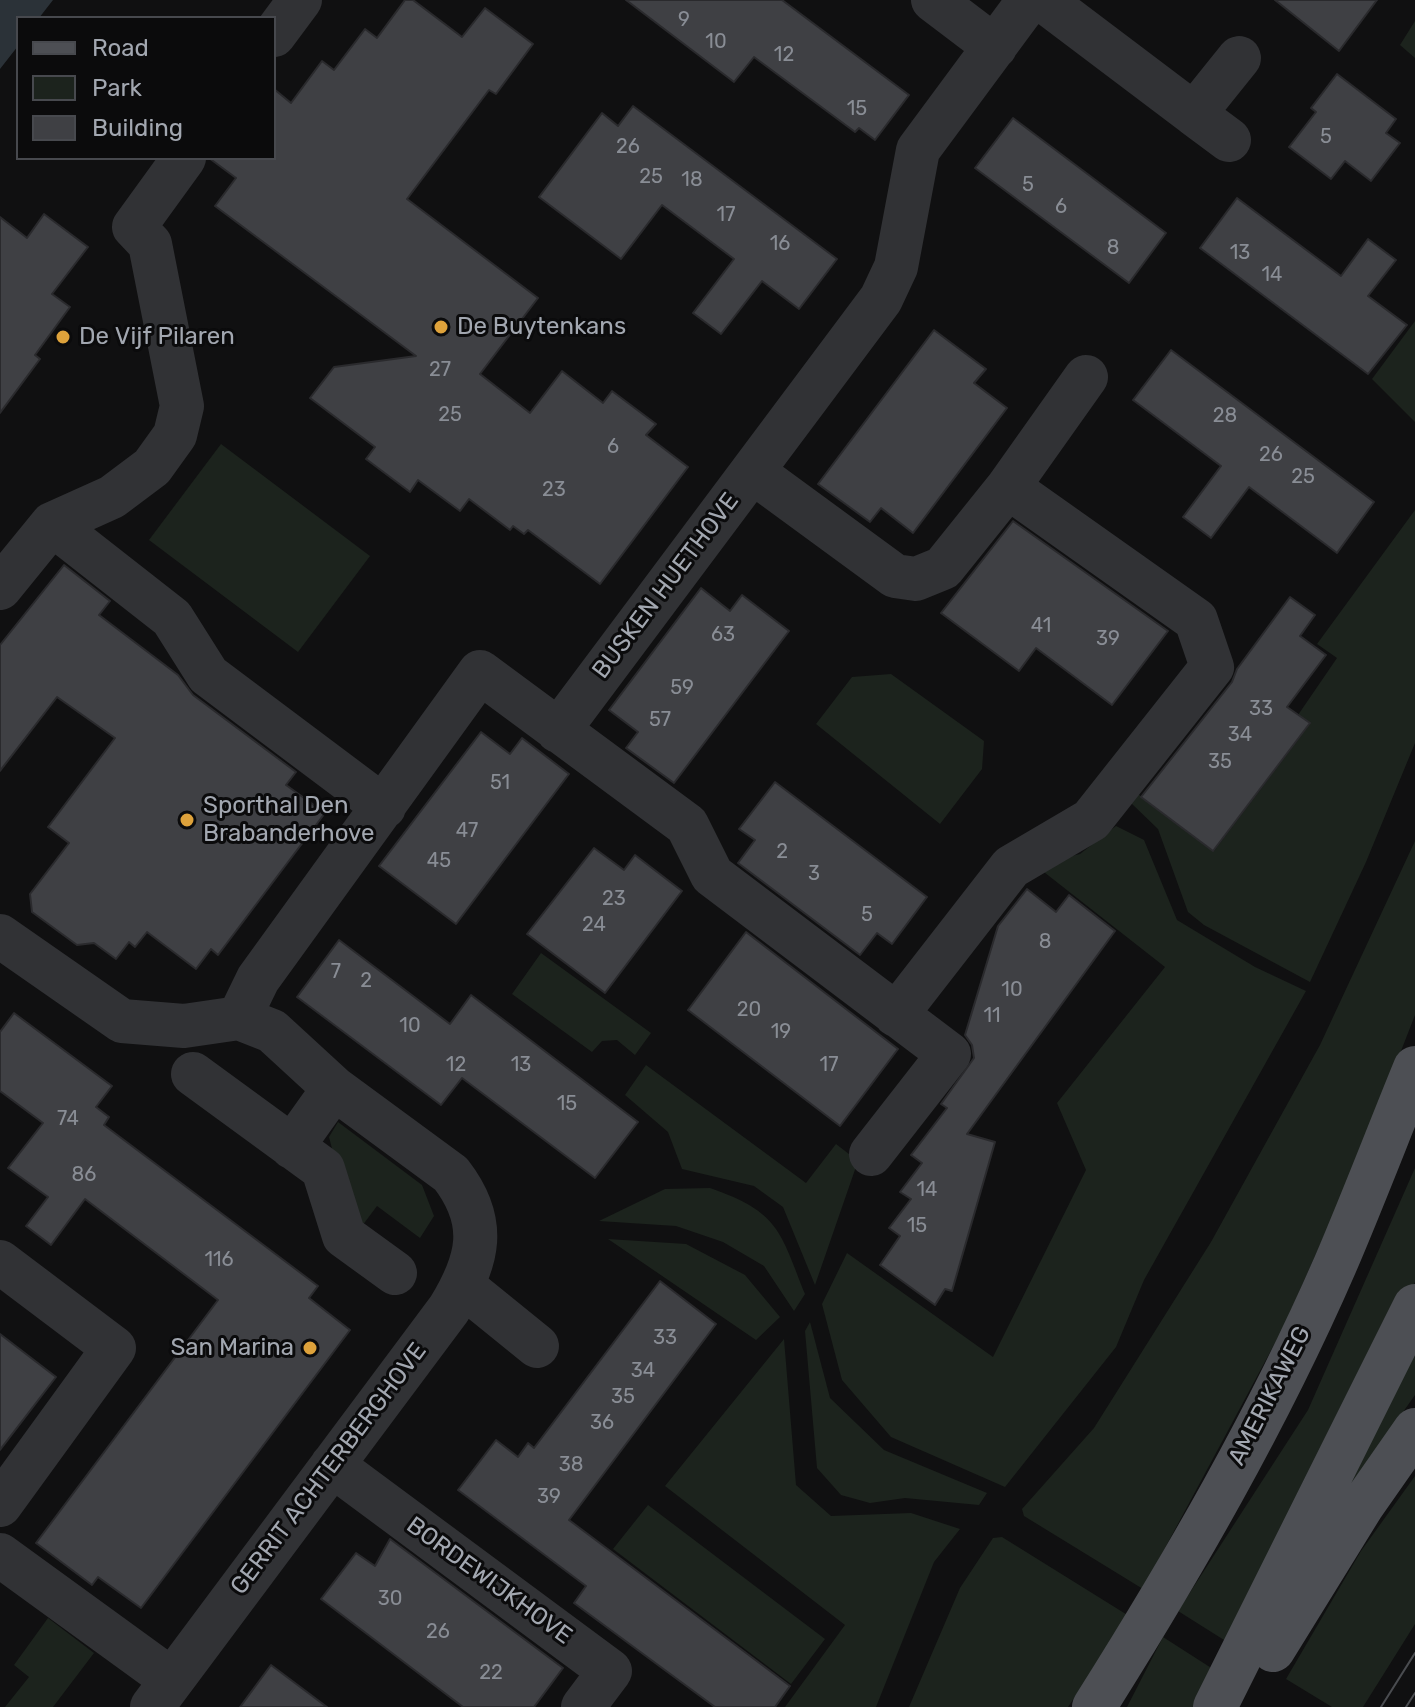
<!DOCTYPE html>
<style>
body{margin:0}
#map{position:relative;width:1415px;height:1707px;overflow:hidden;background:#101011;font-family:Rubik,sans-serif}
canvas{display:block}
.legend{position:absolute;left:16px;top:16px;width:260px;height:144px;box-sizing:border-box;background:#0b0b0c;border:2px solid #47494e;margin:0;padding:10px 14px;list-style:none;font-size:24px;color:#a2a7b0}
.legend li{display:flex;align-items:center;gap:16px;height:40px}
.legend b{width:40px;border:2px solid #47494e}
</style>
<div id="map">
<canvas width="1415" height="1707"></canvas>
<ul class="legend">
<li><b style="height:10px;background:#4d4f54"></b>Road</li>
<li><b style="height:22px;background:#1c231d"></b>Park</li>
<li><b style="height:22px;background:#3f4044"></b>Building</li>
</ul>
</div>
<script>
const context = document.querySelector('canvas').getContext('2d');
context.lineJoin = 'round';
function paint(path, color) {
  context.fillStyle = color;
  context.fill(path, 'evenodd');
}
function trace(path, color, width, dash) {
  context.strokeStyle = color;
  context.lineWidth = width;
  context.lineCap = dash ? 'butt' : 'round';
  context.setLineDash(dash || []);
  context.stroke(path);
}
function drawText(font, color, halo, rows, align = 'center') {
  context.font = font + ' Rubik,sans-serif';
  context.lineWidth = 6;
  context.setLineDash([]);
  context.textBaseline = 'middle';
  context.strokeStyle = halo;
  context.fillStyle = color;
  for (const [text, x, y, turn = 0] of rows) {
    context.save();
    context.translate(x, y);
    context.rotate((+turn || 0) * Math.PI / 180);
    context.textAlign = isNaN(turn) ? turn : align;
    if (halo) context.strokeText(text, 0, 0);
    context.fillText(text, 0, 0);
    context.restore();
  }
}
paint(new Path2D(`
 M1415,21v37l-15,-13z
 M1415,321v101l-43,-43z
 M221,444l149,112 -72,96 -149,-112z
 M1415,510v233l-49,119 -56,120 -106,-57 -16,-13 -30,-83 -27,-26 7,-9 76,57 96,-127 -12,-9 39,-57 -20,-14z
 M891,674l93,67 -2,28 -42,55 -124,-100 36,-47z
 M1116,826l28,14 33,80 78,47 51,24 -162,289 -28,67 -111,140 -114,-50 -49,-57 -20,-76 25,-51 146,104 93,-187 -29,-67 108,-136 -130,-102 45,-11z
 M1415,841v174l-51,131 -81,182 -140,261 -119,-73 -2,-7 72,-81 117,-186 109,-197z
 M541,953l110,80 -16,22 -18,-15 -15,1 -10,11 -80,-58z
 M646,1065l160,118 30,-39 22,17 -43,124 -32,-78 -29,-21 -72,-17 -14,-37 -43,-37z
 M338,1122l84,63 12,31 -14,22 -43,-32 -15,20 -12,-8 -21,-81z
 M1415,1168v114l-121,255 -62,108 -54,-34 130,-201z
 M710,1188c69,24 70,43 95,106l-11,17 -30,-45 -41,-24 -47,-16 -77,-5 66,-32z
 M608,1239l78,5 59,31 35,42 -24,23z
 M810,1322l20,76 54,52 103,43 -8,12 -74,-7 -35,5 -29,-8 -24,-27 -12,-137z
 M1415,1334v61l-109,155z
 M784,1339l12,146 35,31 80,-3 49,16 -26,33 -58,145h-91l60,-82 -180,-139z
 M1415,1476v148l-52,83h-31l-46,-28 75,-128z
 M648,1505l177,134 -34,45 -178,-135z
 M1002,1537l127,79 -61,91h-159l51,-119 33,-50z
 M48,1618l46,35 -41,54h-48l24,-30 -15,-12z
 M1163,1637l53,34 -22,36h-67z`), '#1c231d');
paint(new Path2D(`
 M0,0h53l-14,18h-21v28l-18,23z`), '#2b3238');
const building = new Path2D(`
 M405,0h8l49,37 23,-29 48,36 -37,50 -7,-4 -82,109 131,99 -58,76 50,39 32,-42 41,32 9,-12 44,33 -10,11 42,32 -88,117 -72,-54 -4,4 -11,-8 -3,4 -41,-31 -9,12 -42,-31 -8,12 -44,-33 9,-12 -65,-49 24,-31 82,-11 -201,-150 21,-28 -27,-20h65v-69l17,14 31,-42 12,9 31,-41 12,9z
 M626,0h156l127,95 -34,45 -16,-12 -4,4 -101,-75 -20,25z
 M1275,0h102l-38,51z
 M1337,74l59,45 -10,14 14,10 -29,38 -26,-20 -14,18 -42,-32 27,-35 -5,-4z
 M633,106l204,153 -38,50 -37,-28 -41,53 -28,-21 41,-54 -72,-54 -41,54 -82,-62 63,-84 16,13z
 M1013,118l153,115 -37,50 -154,-115z
 M1237,198l104,78 27,-37 28,21 -28,36 39,29 -39,49 -168,-126z
 M44,214l44,33 -36,47 18,13 -35,48 5,4 -40,54v-196l27,21z
 M934,330l52,39 -12,14 33,25 -94,125 -32,-25 -11,14 -52,-38z
 M1171,350l203,152 -37,51 -88,-66 -38,51 -28,-21 38,-51 -88,-66z
 M1013,521l155,110 -56,74 -76,-57 -17,23 -78,-58z
 M64,565l46,36 -11,14 79,60 15,20 103,77 -10,13 39,28 -107,142 -7,-6 -15,20 -49,-37 -12,15 -6,-5 -13,17 -22,-16 -17,2 -45,-33 -2,-18 39,-51 -21,-16 67,-89 -58,-41 -57,74v-126z
 M701,588l29,23 12,-16 47,36 -115,152 -48,-35 12,-16 -29,-22z
 M1290,597l25,18 -15,21 26,19 -39,52 23,16 -97,128 -72,-54 91,-115 5,-13z
 M481,732l29,22 12,-16 47,36 -113,150 -77,-58z
 M775,782l152,115 -35,47 -15,-11 -17,22 -122,-92 17,-23 -16,-11z
 M594,848l30,22 11,-15 47,36 -77,102 -78,-59z
 M1027,889l29,23 13,-17 46,36 -148,203 28,8 -43,149 -7,-2 -10,16 -55,-40 20,-29 -11,-8 22,-29 -11,-7 22,-29 -11,-8 36,-47 -6,-4 33,-46 -2,-13 -7,-10 33,-109z
 M746,932l152,117 -58,77 -152,-116z
 M339,940l111,84 21,-29 167,127 -43,56 -133,-100 -21,27 -144,-108z
 M14,1013l98,73 -16,21 13,10 -5,8 214,161 -9,12 41,32 -209,278 -43,-31 -6,8 -56,-42 182,-243 -133,-101 -34,46 -25,-19 22,-29 -40,-29 35,-45 -43,-32v-59z
 M660,1281l56,43 -147,196 221,166 -15,21h-60l-141,-104 12,-17 -128,-96 38,-50 22,17 10,-14 6,5z
 M0,1334l56,43 -56,73z
 M390,1539l173,129 -29,39h-71l-142,-108 35,-46 19,13z
 M271,1665l56,42h-87z`);
paint(building, '#3f4044');
trace(building, '#2a2a2d', 2);
trace(new Path2D(`
 M933,0l62,47
 M1043,0l151,114 45,-56
 M274,35l26,-35
 M1194,114l35,26
 M753,472l142,104 21,3 27,-11 65,-81 78,-110
 M52,524l120,94 36,57 176,132
 M0,588l52,-64 60,-27 40,-30 23,-32 7,-29 -32,-162 -16,-17 50,-69
 M558,731l323,-432 15,-32 22,-117 111,-150
 M0,936l122,85 62,5 55,-8
 M896,1015l115,-148 80,-47 121,-153 -16,-47 -188,-133
 M239,1018l19,-39 222,-307 207,153 25,50 237,179 -78,100
 M193,1074l130,95 21,67 51,37
 M292,1147l42,-59
 M0,1262l114,86 -114,157
 M463,1286l74,60
 M332,1465l278,206 -27,36
 M0,1555l172,125
 M152,1707l297,-398c30,-49 39,-87 2,-135l-117,-86 -62,-57 -33,-13`), '#313235', 44);
trace(new Path2D(`
 M1273,1650l89,-144 53,-76
 M1094,1707c89,-141 174,-288 241,-442 28,-65 53,-131 80,-197
 M1215,1707l200,-401`), '#4d4f54', 44);
trace(new Path2D(`
 M1381,1707l34,-54
 M1406,1707l9,-14`), '#4a4c50', 2);
for (const [x, y, r, color] of [
 [441,327,8,"#dea23b"],
 [63,337,8,"#dea23b"],
 [187,820,8,"#dea23b"],
 [310,1348,8,"#dea23b"]
]) {
  const dot = new Path2D();
  dot.arc(x, y, r, 0, 2 * Math.PI);
  context.fillStyle = color;
  context.fill(dot);
  trace(dot, '#0b0b0c', 3);
}
drawText('20px', '#898d95', null, [
 ["9",684,20],
 ["10",716,42],
 ["12",784,55],
 ["15",857,109],
 ["5",1326,137],
 ["26",628,147],
 ["25",651,177],
 ["18",692,180],
 ["5",1028,185],
 ["6",1061,207],
 ["17",726,215],
 ["16",780,244],
 ["8",1113,248],
 ["13",1240,253],
 ["14",1272,275],
 ["27",440,370],
 ["25",450,415],
 ["28",1225,416],
 ["6",613,447],
 ["26",1271,455],
 ["25",1303,477],
 ["23",554,490],
 ["41",1041,626],
 ["63",723,635],
 ["39",1108,639],
 ["59",682,688],
 ["33",1261,709],
 ["57",660,720],
 ["34",1240,735],
 ["35",1220,762],
 ["51",500,783],
 ["47",467,831],
 ["2",782,852],
 ["45",439,861],
 ["3",814,874],
 ["23",614,899],
 ["5",867,915],
 ["24",594,925],
 ["8",1045,942],
 ["7",336,972],
 ["2",366,981],
 ["10",1012,990],
 ["20",749,1010],
 ["11",992,1016],
 ["10",410,1026],
 ["19",781,1032],
 ["12",456,1065],
 ["13",521,1065],
 ["17",829,1065],
 ["15",567,1104],
 ["74",68,1119],
 ["86",84,1175],
 ["14",927,1190],
 ["15",917,1226],
 ["116",219,1260],
 ["33",665,1338],
 ["34",643,1371],
 ["35",623,1397],
 ["36",602,1423],
 ["38",571,1465],
 ["39",549,1497],
 ["30",390,1599],
 ["26",438,1632],
 ["22",491,1673]
]);
drawText('24px', '#a2a7b0', '#0b0b0c', [
 ["De Buytenkans",457,327],
 ["De Vijf Pilaren",79,337],
 ["Sporthal Den",203,806],
 ["Brabanderhove",203,834],
 ["San Marina",294,1348,"right"]
], 'left');
drawText('24px', '#a2a7b0', '#0b0b0c', [
 ["BUSKEN HUETHOVE",666,586,-53],
 ["AMERIKAWEG",1270,1396,-63],
 ["GERRIT ACHTERBERGHOVE",329,1469,-53],
 ["BORDEWIJKHOVE",489,1581,36]
]);
</script>
